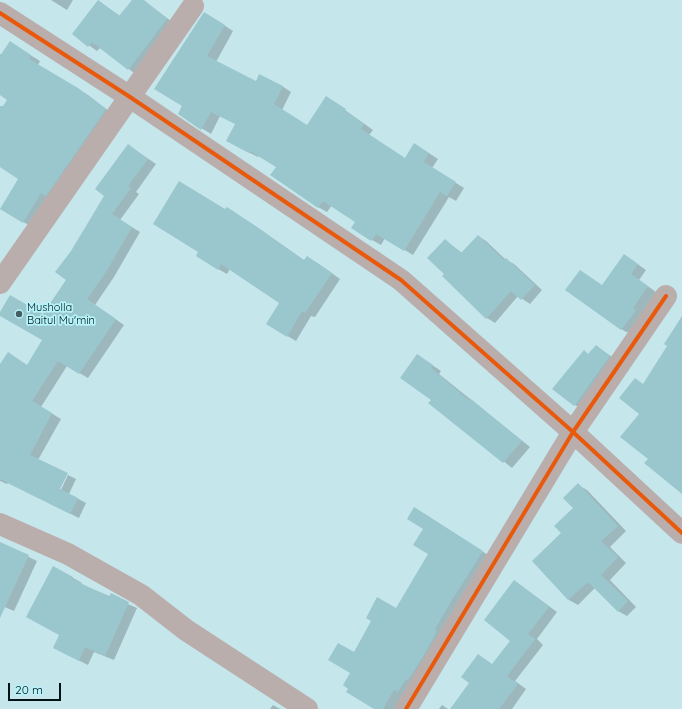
<!DOCTYPE html>
<style>
body{margin:0}
#map{position:relative;width:682px;height:709px;overflow:hidden;background:#c5e6eb;font-family:Quicksand,sans-serif}
canvas{display:block}
.scale{position:absolute;left:8px;top:683px;width:53px;height:18px;box-sizing:border-box;border:2px solid #001417;border-top:0;padding-left:5px;font-size:12px;line-height:14px;white-space:nowrap;color:#001417;-webkit-text-stroke:3px #b6f3fa;paint-order:stroke}
</style>
<div id="map">
<canvas width="682" height="709"></canvas>
<div class="scale">20 m</div>
</div>
<script>
const context = document.querySelector('canvas').getContext('2d');
context.lineJoin = 'round';
function paint(path, color) {
  context.fillStyle = color;
  context.fill(path, 'evenodd');
}
function trace(path, color, width, dash) {
  context.strokeStyle = color;
  context.lineWidth = width;
  context.lineCap = dash ? 'butt' : 'round';
  context.setLineDash(dash || []);
  context.stroke(path);
}
function drawText(font, color, halo, rows, align = 'center') {
  context.font = font + ' Quicksand,sans-serif';
  context.lineWidth = 3.5;
  context.setLineDash([]);
  context.textBaseline = 'middle';
  context.strokeStyle = halo;
  context.fillStyle = color;
  for (const [text, x, y, turn = 0] of rows) {
    context.save();
    context.translate(x, y);
    context.rotate((+turn || 0) * Math.PI / 180);
    context.textAlign = isNaN(turn) ? turn : align;
    if (halo) context.strokeText(text, 0, 0);
    context.fillText(text, 0, 0);
    context.restore();
  }
}
paint(new Path2D(`
 M51,0h22l-6,10z
 M133,0l13,2 30,23 -39,50 -37,-27 -3,3 -24,-17 26,-33 21,15z
 M213,18l20,13 -17,31 40,21 26,3 9,6 -9,18 26,16 27,-23 38,27 -4,5 37,24 18,-9 14,9 -6,9 32,20 -8,13 -7,-4 -36,58 -28,-17 -4,7 -9,-5 -20,-12 4,-6 -24,-17 -5,7 -9,-5 -41,-40 -18,-12 -1,2 -22,-11v-22l-16,-8 -9,18 -32,-20z
 M19,48l21,13 -2,4 50,30 26,20 -82,112 -31,-18 19,-30 -20,-13v-54l9,-12 -9,-6v-40l2,1z
 M128,145l28,19 -20,28 3,2 -19,26 20,12 -26,45 -19,28 29,20 -36,53 -21,-12 -26,41 20,12 -23,41 21,34 9,-19 8,4 -7,15 17,9 -7,15 -71,-35 -1,1 -7,-3v-115h28l15,-26 -43,-26 43,1 24,-36 5,-27 34,-56z
 M226,210l10,4 21,13 48,34 11,1 24,17 -25,38 -4,-1 -15,25 -29,-17 14,-22 -51,-33 -3,5 -9,-5z
 M478,236l8,5 20,19 8,4 28,26 -12,14 -12,-8 -23,27 -8,-5 -42,-44v-34l17,13z
 M632,260l14,10 -7,10 17,12 -25,40h-5l-8,-5 -15,-41z
 M596,346l22,15 -35,49 -8,-5 14,-50z
 M417,355l24,16 -2,3 91,73 -18,21 -82,-65 2,-3z
 M578,485l9,5 39,41 -16,16 16,16 -16,17 26,27 -9,9 -9,-5 -23,-23 -17,17 -9,-5 -36,-39 30,-28 11,-25z
 M423,513l68,44 -96,152h-19l-27,-21 5,-35 42,-44 33,-55z
 M0,543l37,18 -23,50 -14,-6z
 M53,567l29,16 -1,1 56,24 -23,52 -20,-8 -6,13 -34,-17 6,-13z
 M515,581l42,31 -20,27 6,6 -28,36 11,8 -14,20h-61l41,-44 19,-25z
 M273,705l7,4h-10z
 M442,705l6,4h-9z`), '#0003');
paint(new Path2D(`
 M98,0l21,16 13,-16h12l23,19 -39,51 -36,-28 -4,5 -16,-13z
 M204,12l21,13 -18,31 49,25 3,-7 24,12 -9,18 33,21 19,-29 20,13 -1,2 19,13 -3,5 44,29 9,-15 15,10 -5,9 32,20 -9,14 -7,-4 -36,59 -28,-17 -5,7 -20,-13 4,-6 -32,-21 -5,7 -48,-33 6,-8 -26,-16 -1,2 -23,-12 9,-17 -24,-12 -10,18 -23,-16 4,-8 -28,-17z
 M10,41l21,14 -2,4 49,29 28,21 -60,87 -5,-3 -18,30 -23,-14 18,-30 -18,-12v-61h3l4,-6 -7,-5v-39z
 M128,144l20,15 -20,27 3,2 -19,26 20,13 -26,45 -19,27 29,20 -37,55 -21,-13 -26,40 20,12 -22,42 38,18 -8,16 18,9 -8,16 -70,-35v-115l8,-12 19,13 15,-25 -42,-24v-4l10,-17 33,19 23,-34 -11,-8 16,-21 33,-55 -9,-7z
 M179,181l46,28 2,-2 21,14 56,39 3,-4 25,17 -27,40 -3,-2 -15,26 -21,-13 13,-21 -58,-39 -3,6 -22,-14 2,-4 -45,-28z
 M478,235l26,25 2,-2 29,27 -14,15 -10,-9 -25,28 -44,-43 2,-2 -17,-16 18,-19 16,14z
 M624,254l14,10 -7,10 17,12 -15,22 3,2 -15,20 -56,-40 15,-20 22,15z
 M682,316v178l-38,-31 4,-4 -28,-22 19,-23 -20,-16 16,-20 8,6 24,-38 -3,-2z
 M596,345l14,11 -36,50 -22,-17 32,-39 4,4z
 M417,354l16,11 -2,3 39,33 1,-2 51,42 -19,22 -75,-60 3,-3 -31,-22z
 M578,483l40,43 -17,15 17,16 -17,18 27,26 -10,11 -30,-30 -20,18 -36,-39 29,-28 -7,-7 19,-18 -10,-10z
 M414,507l69,44 -33,52 -15,26 2,2 -12,22 -17,27 -2,-1 -8,13 -4,-2 -11,19h-9l-28,-17 2,-3 -5,-4 7,-12 -22,-13 10,-17 16,9 17,-31 -5,-3 11,-21 19,11 32,-54 -15,-9 10,-16 -16,-10z
 M0,542l29,13 -29,63z
 M53,566l20,11 -1,2 37,18 2,-4 18,9 -24,54 -20,-9 -6,14 -26,-13 6,-13 -33,-18z
 M514,580l35,27 -21,27 7,5 -28,37 11,8 -19,25h-49l19,-26 -8,-6 17,-23 14,10 18,-23 -26,-21z`), '#9ac7cd');
trace(new Path2D(`
 M0,13l130,84 271,183 172,152 109,101
 M0,283l193,-277
 M0,524l68,30 73,41 45,35 121,79
 M406,709l167,-277 93,-136`), '#baaead', 22);
trace(new Path2D(`
 M0,13l130,84 271,183 172,152 109,101
 M406,709l167,-277 93,-136`), '#e8590c', 4);
for (const [x, y, r, color] of [
 [19,314,4,"#455e61"]
]) {
  const dot = new Path2D();
  dot.arc(x, y, r, 0, 2 * Math.PI);
  context.fillStyle = color;
  context.fill(dot);
  trace(dot, '#b6f3fa', 1.5);
}
drawText('11px', '#001417', '#b6f3fa', [
 ["Musholla",27,308],
 ["Baitul Mu'min",27,321]
], 'left');
</script>
